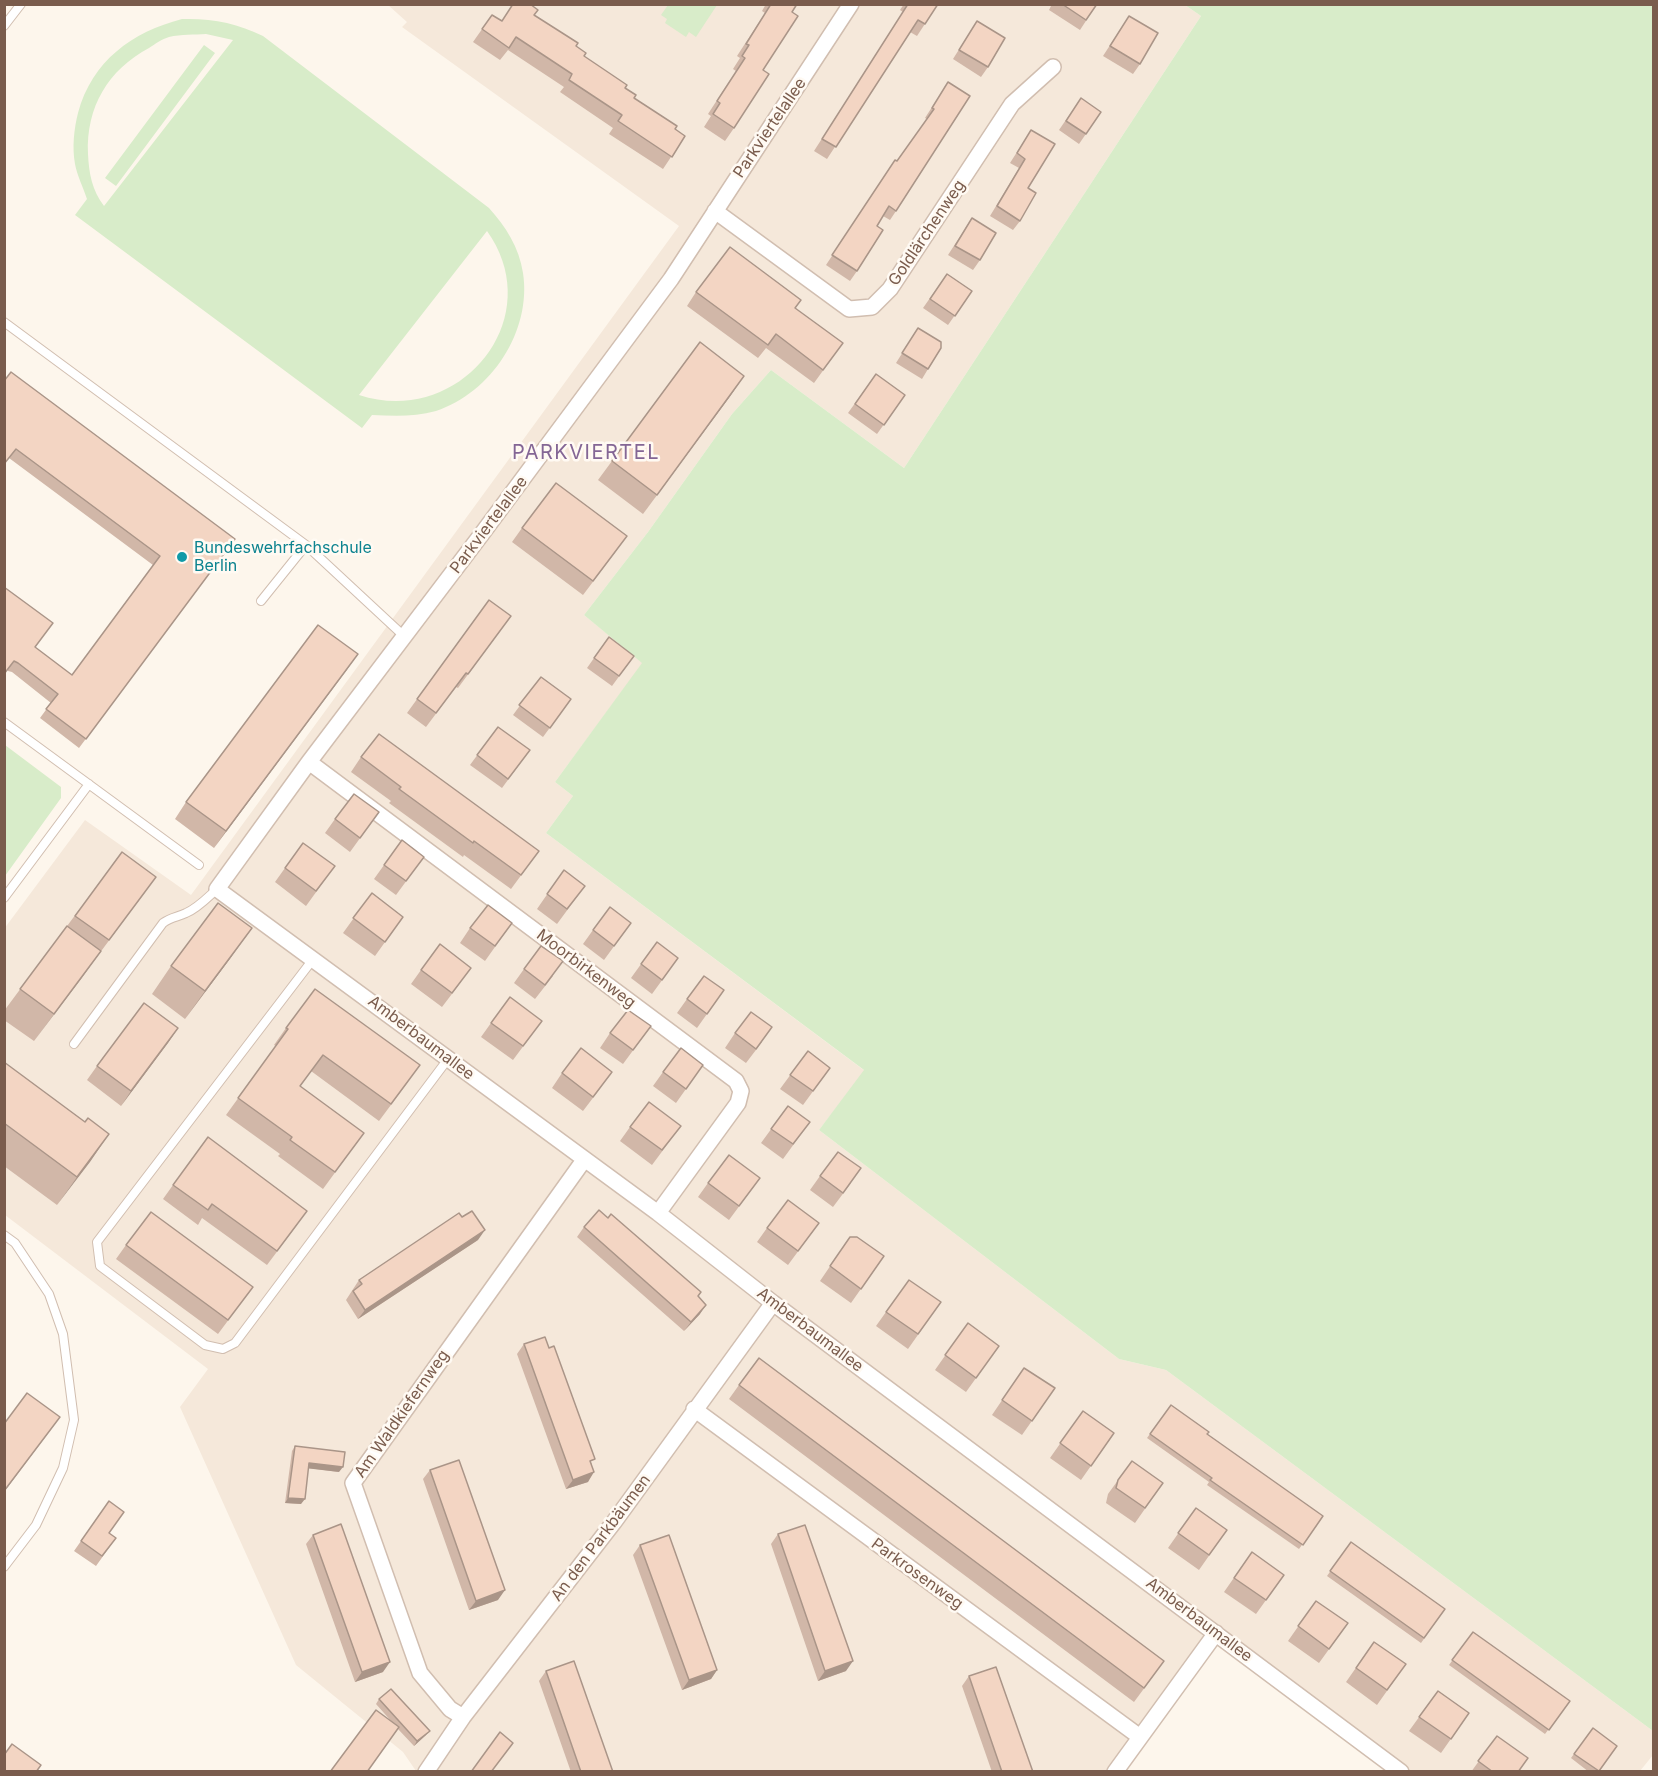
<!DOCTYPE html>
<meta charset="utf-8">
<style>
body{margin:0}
#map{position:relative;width:1658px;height:1776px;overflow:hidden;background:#fdf6ec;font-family:Inter,sans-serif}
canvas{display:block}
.frame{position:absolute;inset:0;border:6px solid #7a5c4d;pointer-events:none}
</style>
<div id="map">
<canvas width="1658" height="1776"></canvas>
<div class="frame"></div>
</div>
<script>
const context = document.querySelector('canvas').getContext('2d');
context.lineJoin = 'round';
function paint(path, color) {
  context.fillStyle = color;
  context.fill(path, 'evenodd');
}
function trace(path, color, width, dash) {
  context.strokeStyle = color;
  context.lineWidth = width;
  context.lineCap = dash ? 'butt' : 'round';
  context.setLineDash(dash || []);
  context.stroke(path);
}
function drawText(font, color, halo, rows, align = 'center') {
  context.font = font + ' Inter,sans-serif';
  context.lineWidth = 5;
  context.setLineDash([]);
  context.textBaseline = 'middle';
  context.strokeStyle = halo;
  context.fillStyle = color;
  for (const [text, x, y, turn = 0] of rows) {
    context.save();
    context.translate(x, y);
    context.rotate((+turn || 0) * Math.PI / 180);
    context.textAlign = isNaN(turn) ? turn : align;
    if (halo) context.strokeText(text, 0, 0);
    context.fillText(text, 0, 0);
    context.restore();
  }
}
paint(new Path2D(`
 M388,5h797l16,11 -297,452 -133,-98 -39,44 -84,118 -64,83 59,48 -88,119 18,14 -27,37 319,238 -46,59 300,229 47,11 487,361v24l-13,16h-239l-185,-138 -101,138h-699l-13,-19 -107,-87 -116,-258 28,-38 -203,-154 -1,-286 81,-109 106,75 488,-669 -277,-199 5,-5z`), '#f5e8da');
paint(new Path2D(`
 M668,5v-1l49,1 -21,32 -7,-5 -3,5 -21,-14 2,-4 -6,-4z
 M1185,5h468v1726l-487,-361 -47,-11 -300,-229 45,-60 -318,-237 27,-37 -18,-14 87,-119 -58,-48 64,-83 84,-118 39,-44 133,98 297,-452z
 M182,19c29,-1 55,4 81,17l226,172c17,19 30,39 34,65 9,58 -32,120 -87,138 -21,6 -42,5 -64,4l-10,13 -287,-213 12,-16c-4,-12 -10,-24 -12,-35 -3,-17 -1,-35 3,-51 14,-52 54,-81 104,-94zM206,34l27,6 -129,166c-12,-16 -15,-32 -16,-52 -2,-47 20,-84 61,-106 6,-4 13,-9 20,-11 12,-3 26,-2 37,-3zM487,231c63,88 -28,197 -128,164z
 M204,45l11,8 -99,133 -11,-8z
 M5,745l56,42v11l-56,78z`), '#d8ecc9');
const lane = new Path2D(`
 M4,26l17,-22
 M4,322l302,223 99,92
 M261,601l45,-56
 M4,722l195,143
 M4,898l85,-114
 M314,958l-217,284 3,24 105,79 18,4 12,-6 213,-284
 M74,1044l89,-121c8,-6 15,-6 23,-10 12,-5 22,-16 31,-24
 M4,1235l11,8 34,51 14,40 11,86 -11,48 -27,57 -32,42`);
const street = new Path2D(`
 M851,4l-180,275 -190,256 -172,227 -92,127 441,324 115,90 628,469
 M715,211l134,98 23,-2 18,-18 122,-185 41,-37
 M309,762l427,319 5,10 -3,12 -80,110
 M694,1409l446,328
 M463,1717l-13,-8 -30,-36 -67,-190 231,-323
 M426,1772l37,-55 151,-195 159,-219
 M1115,1772l101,-139`);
trace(lane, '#d1beb0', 10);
trace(street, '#d1beb0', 18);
trace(lane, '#fff', 8);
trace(street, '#fff', 15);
paint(new Path2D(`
 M513,4l21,11 42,31 8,10 41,32 9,10 51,38 -22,33 -54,-35 4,-6 -53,-36 4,-5 -56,-37 -8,10 -27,-18 19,-27 10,6z
 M766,4h31l-5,8 -58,116 -9,13 -21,-14 7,-11 -3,-2 28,-43 -3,-2 7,-11 -3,-2 28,-43 -3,-2z
 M904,4h34l-21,32 -7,-4 -83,127 -13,-8 82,-128 7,-11 -3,-2z
 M1052,4h45l-17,26 -31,-20z
 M1129,16l11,48 -7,10 -30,-18z
 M977,21l11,46 -7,10 -28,-18z
 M948,82l-52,129 -6,9 -7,-4 -6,10 -20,45 -7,10 -24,-16 63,-95 8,-9 30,-42 -2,-1z
 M1081,98l20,14 -22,32 -20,-14z
 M1031,130l-3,58 -8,33 -7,9 -23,-14 29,-48 -9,-5z
 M972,218l8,42 -7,10 -25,-15z
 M947,274l25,17 -24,34 -25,-17z
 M696,292l99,16 48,35 -29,40 -48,-35 -8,10 -71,-52z
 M918,328l10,41 -6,10 -26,-16z
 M876,374l29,21 -28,39 -29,-21z
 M4,381l231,158 -156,209 -39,-30 11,-15 -39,-31 -4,-1 -4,-84 31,60 37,28 81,-110 -144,-107z
 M731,395l-88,119 -45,-34 14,-19z
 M522,528l95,22 -34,45 -71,-53z
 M489,600l22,16 -53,72 -2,-1 -30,40 -19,-14z
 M609,637l25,19 -22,30 -25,-18z
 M358,654l-144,194 -39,-29 11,-17z
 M541,677l30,22 -28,38 -30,-22z
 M498,727l32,23 -28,38 -32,-23z
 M361,757l178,94 -28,38 -47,-34 -1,2 -74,-54 2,-2 -40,-29z
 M379,812l-29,40 -25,-19 10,-14z
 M402,840l22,17 -28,38 -22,-16z
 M122,852l24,39 -112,150 -30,-21v-9z
 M335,866l-29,40 -31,-24 10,-14z
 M564,870l21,16 -28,38 -20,-15z
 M372,893l31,24 -28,39 -32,-23z
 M512,923l-27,38 -25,-18 10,-15z
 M631,923l-27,37 -21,-16 10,-14z
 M657,942l11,30 -16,22 -21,-16z
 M232,956l-47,63 -33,-25 19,-28z
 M524,969l29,7 -18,23 -21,-16z
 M421,970l40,12 -19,25 -31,-23z
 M724,990l-27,38 -20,-15 10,-14z
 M542,1021l-29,39 -32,-23 10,-14z
 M651,1026l-28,38 -23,-16 10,-15z
 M178,1028l-57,78 -34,-26 10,-14z
 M286,1028l122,54 -29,39 -68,-50 -11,15 64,47 -41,56 -45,-33 2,-2 -54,-39 50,-69 -2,-1z
 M735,1033l27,9 -16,21 -21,-15z
 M808,1051l22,17 -27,37 -23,-16z
 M4,1062l81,60 24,12 -52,71 -53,-39z
 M703,1065l-27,38 -23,-17 10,-14z
 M562,1073l40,13 -19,25 -31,-23z
 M788,1106l22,16 -27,37 -22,-16z
 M681,1126l-29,39 -32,-24 10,-14z
 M820,1176l31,7 -18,24 -23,-17z
 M760,1178l-31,42 -31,-23 10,-14z
 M173,1185l124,40 -30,40 -65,-47 -4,7 -35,-26z
 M819,1223l-31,42 -31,-23 10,-14z
 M584,1227l114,70 2,17 -16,17 -107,-94z
 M850,1237l34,19 -33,47 -31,-22z
 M478,1240l-120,79 -12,-19 13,-20z
 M126,1245l127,42 -35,47 -102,-75z
 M941,1302l-33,47 -32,-23 10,-14z
 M968,1323l31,23 -33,46 -31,-22z
 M524,1344l68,120 -4,18 -22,7 -49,-135z
 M1024,1368l31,20 -33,47 -30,-20z
 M739,1385l415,290 -20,27 -405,-303z
 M1171,1405l36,29 116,82 -24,33 -92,-64 2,-3 -62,-44z
 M1083,1411l31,22 -33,47 -31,-22z
 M295,1446l44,26 -31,-4 -7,36 -16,-1 7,-52z
 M1132,1461l31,22 -28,40 -29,-20 2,-9z
 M430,1470l68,130 -29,10 -46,-131z
 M109,1501v32l7,5 -20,28 -22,-15z
 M1196,1508l31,22 -28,40 -31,-22z
 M778,1534l68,137 -28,10 -47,-137z
 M313,1535l70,137 -28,10 -49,-138z
 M1351,1542l94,67 -24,34 -94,-67z
 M640,1545l77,125 -6,9 -29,11 -49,-135z
 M1252,1552l32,23 -28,39 -32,-22z
 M1316,1601l32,22 -29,40 -31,-22z
 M1473,1632l97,69 -25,33 -96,-69z
 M1374,1642l32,22 -29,41 -31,-23z
 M546,1671l67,101h-42l-32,-91z
 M969,1676l64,96h-41l-30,-86z
 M1438,1691l31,22 -28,40 -32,-22z
 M379,1699l47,36 -12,11 -16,-17 -31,43h-37l62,-50 -16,-18z
 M1593,1728l24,18 -18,26h-10l-18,-14z
 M1497,1736l21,36h-47z`), '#d1b7a8');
paint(new Path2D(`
 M744,376l-13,19 -88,119 14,-19z
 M358,654l-12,17 -132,177 12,-17z
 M252,928l-20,28 -47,63 20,-28z
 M101,951l-20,28 -47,62 20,-27z
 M178,1028l-10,15 -47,63 10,-15z
 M109,1134l-19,28 -33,43 20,-28z
 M485,1230l-7,10 -120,79 7,-9z
 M706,1305l-6,9 -16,17 7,-9z
 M60,1417l-14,19 -42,56v-1z
 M309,1463l34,4 -4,5 -34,-4z
 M594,1472l-6,10 -22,7 7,-9z
 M288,1498l17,1 -4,5 -16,-1z
 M505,1590l-7,10 -29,10 7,-9z
 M853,1661l-7,10 -28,10 7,-10z
 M390,1662l-7,10 -28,10 7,-10z
 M717,1670l-6,9 -29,11 7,-10z
 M430,1731l-4,4 -12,11 3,-5z`), '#aa9588');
const building = new Path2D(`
 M513,4h17l8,6 -4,5 44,28 -2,3 10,7 -2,3 43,29 -2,3 11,7 -2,3 43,28 -2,3 10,7 -13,21 -54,-36 4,-6 -53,-35 3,-6 -56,-37 -7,11 -27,-19 10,-14 10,6z
 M771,4h26l-5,8 6,4 -35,54 6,4 -35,54 -21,-14 7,-11 -3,-2 28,-43 -3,-2 7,-11 -3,-1z
 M908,4h30l-13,20 -7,-4 -82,127 -14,-8z
 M1062,4h35l-11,16z
 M1129,16l29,17 -18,31 -30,-18z
 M977,21l28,17 -17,29 -29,-17z
 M948,82l22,14 -74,115 -7,-5 -12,20 6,4 -26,41 -25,-16 63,-95 2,1 37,-52 -2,-1z
 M1081,98l20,14 -15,22 -20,-13z
 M1031,130l24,14 -27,44 8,5 -16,28 -23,-15 28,-47 -8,-6z
 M972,218l24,15 -16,27 -25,-14z
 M730,247l71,53 -6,8 48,35 -20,27 -47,-36 -8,11 -72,-53z
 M947,274l25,17 -17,25 -25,-17z
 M918,328l23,14v6l-13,21 -26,-16z
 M700,342l44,34 -87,119 -45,-34z
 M11,372l224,167 -149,200 -40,-30 12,-15 -40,-31 -4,-2 -10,13v-87l49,36 -18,24 37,28 88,-119 -144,-107 -12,15v-83z
 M876,374l29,21 -21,30 -29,-21z
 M556,483l71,53 -34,45 -71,-53z
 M489,600l22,16 -43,58 -2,-1 -30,40 -19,-14z
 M318,625l40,29 -132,177 -40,-29z
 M609,637l25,19 -15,20 -25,-18z
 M541,677l30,22 -21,29 -31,-23z
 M498,727l32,23 -22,29 -31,-24z
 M379,734l160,117 -18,24 -47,-34 -1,2 -74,-54 2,-2 -40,-30z
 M354,794l25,18 -19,26 -25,-19z
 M402,840l22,17 -18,24 -22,-16z
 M303,843l32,23 -19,25 -31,-23z
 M122,852l34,25 -47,63 -34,-24z
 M564,870l21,16 -18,23 -20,-15z
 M372,893l31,24 -18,25 -32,-24z
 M218,903l34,25 -47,63 -34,-25z
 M488,905l24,18 -17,23 -25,-18z
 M610,907l21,16 -17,23 -21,-16z
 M67,926l34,25 -47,63 -34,-25z
 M657,942l21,16 -16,22 -21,-16z
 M440,944l31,24 -19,25 -31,-23z
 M541,946l22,15 -18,24 -21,-16z
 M704,976l20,14 -17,24 -20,-15z
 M315,989l105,76 -29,39 -68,-49 -23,31 64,47 -29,39 -45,-32 2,-3 -54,-39 50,-69 -2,-1z
 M510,997l32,24 -19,25 -32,-23z
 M144,1003l34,25 -47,63 -34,-25z
 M628,1010l23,16 -18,24 -23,-17z
 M751,1012l21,15 -16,22 -21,-16z
 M581,1048l31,24 -19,25 -31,-24z
 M681,1048l22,17 -17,24 -23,-17z
 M808,1051l22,17 -17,23 -23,-16z
 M4,1062l81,60 3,-4 21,16 -32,43 -73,-54z
 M649,1102l32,24 -19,24 -32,-23z
 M788,1106l22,16 -17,22 -22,-15z
 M208,1137l99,74 -30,40 -65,-47 -4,6 -35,-25z
 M838,1152l23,16 -18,25 -23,-17z
 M729,1155l31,23 -21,28 -31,-23z
 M788,1200l31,23 -21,28 -31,-23z
 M599,1210l9,8 3,-4 90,78 -3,4 8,9 -15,17 -107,-95z
 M472,1211l13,19 -120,80 -12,-19 9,-7 -3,-4 100,-67 3,4z
 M151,1212l102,75 -25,33 -102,-75z
 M850,1237h7l27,19 -23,33 -31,-23z
 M909,1280l32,22 -23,32 -32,-22z
 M968,1323l31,23 -23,32 -31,-23z
 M545,1337l4,11 5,-2 41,113 -5,2 4,11 -21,8 -49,-136z
 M759,1358l405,303 -20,27 -405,-303z
 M1024,1368l31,20 -23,33 -30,-21z
 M27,1393l33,24 -56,74v-67z
 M1171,1405l38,27 -2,2 116,82 -20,29 -93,-65 2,-2 -62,-44z
 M1083,1411l31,22 -23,33 -31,-23z
 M295,1446l50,6 -2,15 -34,-4 -4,36 -17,-1z
 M459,1460l46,130 -29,11 -46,-131z
 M1132,1461l31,22 -18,25 -29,-20 2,-8z
 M109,1501l15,11 -15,21 7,5 -14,18 -21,-15z
 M1196,1508l31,22 -18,25 -31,-22z
 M341,1524l49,138 -28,10 -49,-137z
 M805,1525l48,136 -28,10 -47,-137z
 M669,1535l48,135 -28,10 -49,-135z
 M1351,1542l94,67 -21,29 -94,-67z
 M1252,1552l32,23 -18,25 -32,-22z
 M1316,1601l32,22 -19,26 -31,-23z
 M1473,1632l97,69 -21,29 -97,-70z
 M1374,1642l32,22 -19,26 -31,-22z
 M574,1661l39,111h-32l-35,-101z
 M996,1667l37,105h-31l-33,-96z
 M391,1689l39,42 -13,10 -38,-42z
 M1438,1691l31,22 -18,26 -32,-22z
 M376,1710l23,17 -32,45h-37z
 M1593,1728l24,18 -18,25 -25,-17z
 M500,1732l13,11 -22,29h-20z
 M1497,1736l31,22 -10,14h-25l-15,-11z
 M12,1744l29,21 -5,7h-32v-17z`);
paint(building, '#f3d5c3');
trace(building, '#aa9588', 1.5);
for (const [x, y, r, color] of [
 [182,557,6,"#0f9aa8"]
]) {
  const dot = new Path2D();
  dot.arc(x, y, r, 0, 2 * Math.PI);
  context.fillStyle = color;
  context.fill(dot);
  trace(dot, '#fffaf3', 2);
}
drawText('16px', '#7a5c4d', '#fffaf3', [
 ["Parkviertelallee",770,128,-56],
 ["Goldlärchenweg",927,233,-56],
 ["Parkviertelallee",489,525,-53],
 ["Moorbirkenweg",586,969,37],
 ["Amberbaumallee",421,1038,37],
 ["Amberbaumallee",810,1330,37],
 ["Am Waldkiefernweg",402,1414,-55],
 ["An den Parkbäumen",601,1538,-53],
 ["Parkrosenweg",917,1574,36],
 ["Amberbaumallee",1199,1620,37]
]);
drawText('16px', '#0d838f', '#fffaf3', [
 ["Bundeswehrfachschule",194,548],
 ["Berlin",194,566]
], 'left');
context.letterSpacing = '1.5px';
drawText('20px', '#846695', '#fffaf3', [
 ["PARKVIERTEL",586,453]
]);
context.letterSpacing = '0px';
</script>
